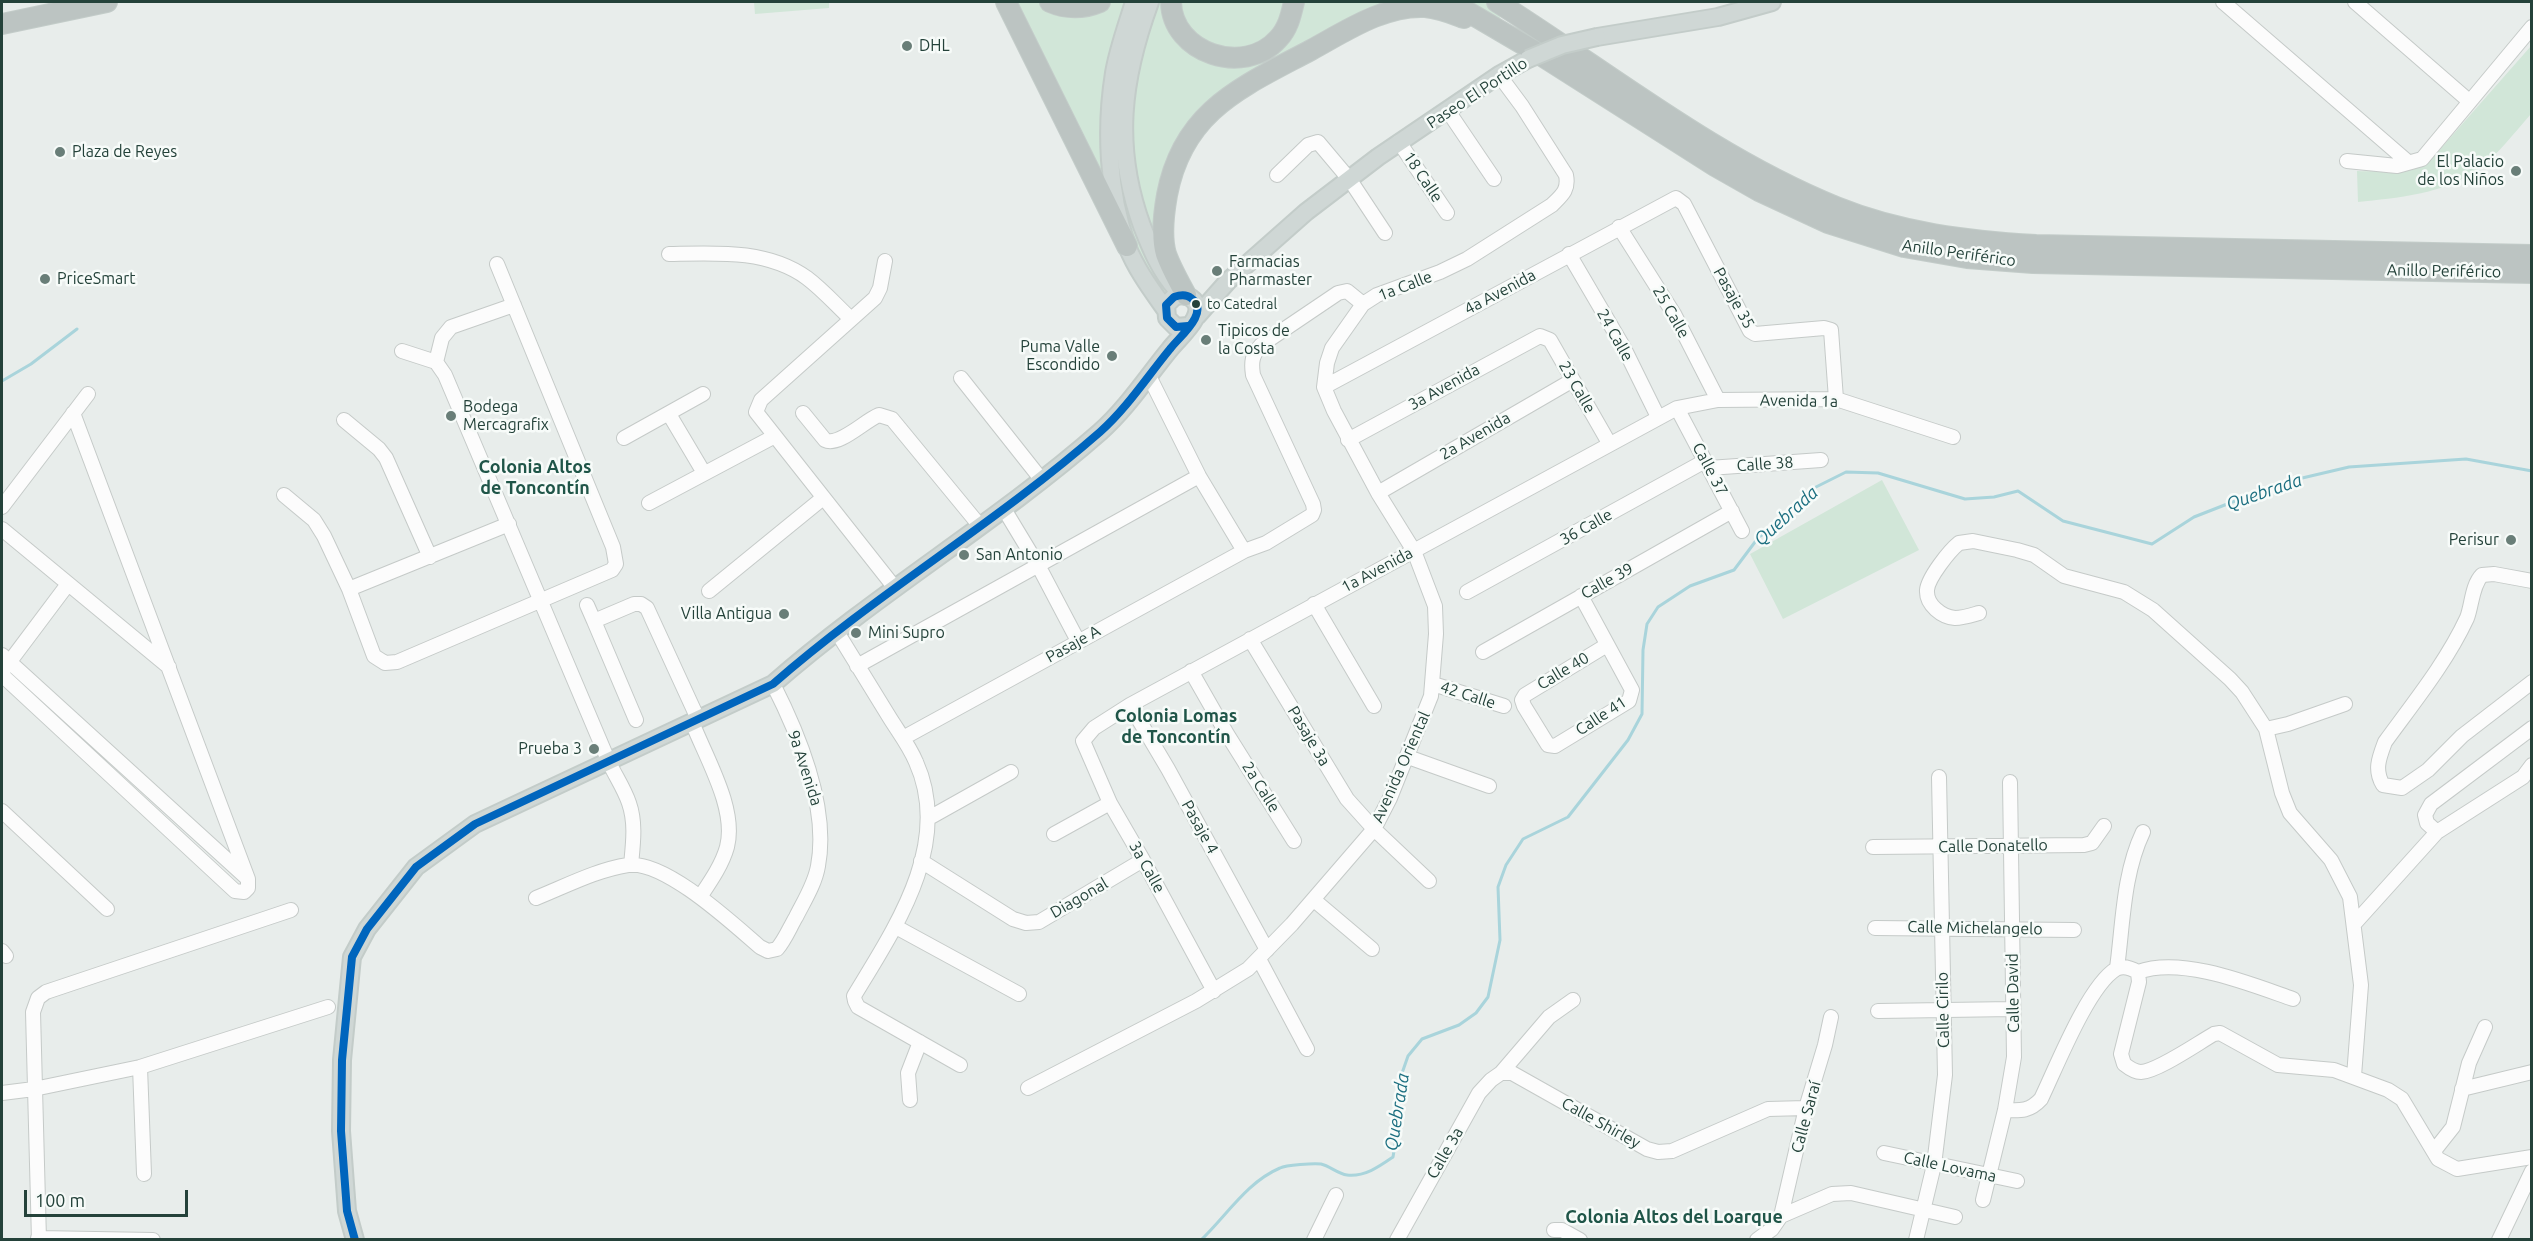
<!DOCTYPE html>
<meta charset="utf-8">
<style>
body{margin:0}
#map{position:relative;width:2533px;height:1241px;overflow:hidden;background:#e8edeb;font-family:Ubuntu,sans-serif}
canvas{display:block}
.frame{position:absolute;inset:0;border:3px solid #24423a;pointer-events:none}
.scale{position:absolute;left:24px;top:1190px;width:164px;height:27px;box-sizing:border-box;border:3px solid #24423a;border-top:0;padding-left:8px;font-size:18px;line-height:21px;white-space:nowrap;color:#24423a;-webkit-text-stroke:4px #f7fbf9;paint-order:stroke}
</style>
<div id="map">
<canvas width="2533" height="1241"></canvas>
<div class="frame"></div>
<div class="scale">100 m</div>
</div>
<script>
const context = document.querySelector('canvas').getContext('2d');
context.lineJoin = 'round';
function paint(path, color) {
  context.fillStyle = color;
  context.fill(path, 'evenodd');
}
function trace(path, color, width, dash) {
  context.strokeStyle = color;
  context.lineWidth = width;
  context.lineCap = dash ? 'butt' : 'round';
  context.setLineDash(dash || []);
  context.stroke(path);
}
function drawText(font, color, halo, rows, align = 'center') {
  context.font = font + ' Ubuntu,sans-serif';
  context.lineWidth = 5;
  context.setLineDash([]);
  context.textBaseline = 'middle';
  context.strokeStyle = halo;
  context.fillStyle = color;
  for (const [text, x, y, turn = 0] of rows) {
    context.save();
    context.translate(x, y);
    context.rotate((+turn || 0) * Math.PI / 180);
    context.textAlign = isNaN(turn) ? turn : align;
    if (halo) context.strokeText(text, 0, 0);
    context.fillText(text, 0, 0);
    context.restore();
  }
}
paint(new Path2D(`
 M754,2h75v6l-74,6z
 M1006,2h490l8,31 -62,-23 -52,2 -191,109 -35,90 18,84 -17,14z
 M2531,46v68c-17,19 -33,41 -54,56 -32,24 -81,28 -119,32l-1,-31c34,1 48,1 78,-16z
 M1882,480l37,70 -136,69 -33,-65z`), '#d1e6d8');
trace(new Path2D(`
 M2,381l29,-17 46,-35
 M1201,1240c26,-25 46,-58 79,-72 6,-3 34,-5 41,-4 9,2 17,10 26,11 18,2 33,-9 46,-18l6,-37 1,-41 8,-23 14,-17 37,-14 17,-12 12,-16 12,-57 -2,-53 8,-22 17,-26 45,-22 60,-77 14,-26 1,-64 4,-26 11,-17 32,-21 44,-16 24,-32 21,-17 31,-31 36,-18 32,1 87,26 29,-2 24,-6 45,30 89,23 42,-27 87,-34 68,-16 117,-8 66,12`), '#a9d4db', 3);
const minor = new Path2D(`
 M2223,2l185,160
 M2355,2l114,99
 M1448,111l46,68
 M1399,142l48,71
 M2347,161l50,5 25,-7 110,-132
 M1277,175l31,-30 10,-3 32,38 35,53
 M1619,227l55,87 44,86
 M669,254c46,-1 98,-5 138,24 16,12 29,27 44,41
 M1569,254l55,94 34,69
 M885,261l-5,27 -5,10 -114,102 -5,12 139,176
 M402,351l34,11 9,13 163,385c6,14 16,28 21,43 7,20 4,41 2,62
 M436,362l6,-24 9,-11 63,-22
 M1149,376l50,100 45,75
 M961,378l80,101
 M1324,387l352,-189 8,6 66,127 5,3 69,-6 7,2 5,69
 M1677,408l65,123
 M803,413l22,27c14,7 39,-19 54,-25l13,4 88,107
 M669,414l35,59
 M344,420l35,29 7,9 44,99
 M624,438l79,-44
 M1348,440l192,-104 10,4 59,103
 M1709,468l112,-8
 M1378,493l195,-113
 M284,495l30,25 10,16 25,53 25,67 11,7 12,-1 215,-92 4,-6 -3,-17 -116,-283
 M649,503l126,-67
 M2,507l86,-113
 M1004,509l35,58 39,74
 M2,529l167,138
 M2532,581l-38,-7 -12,1c-10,10 -10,30 -15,43 -21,45 -53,84 -82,124 -6,16 -11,28 -2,43l19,3 26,-18 34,-34 70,-54
 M349,589l160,-65
 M709,591l114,-93
 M1467,592l238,-131
 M1581,596l51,94 -3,11 -74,45 -7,-1 -24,-39 -2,-6 3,-5 82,-50
 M1314,604l60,102
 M587,605l7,16
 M1979,613c-7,2 -16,5 -24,5 -13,-1 -29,-13 -28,-28 1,-12 22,-39 32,-47l14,-2 44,9 17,5 30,21 60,16 29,18 77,69 12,13 24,37 16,64 8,20 41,47 19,37 11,88 -7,91
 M837,632c17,28 34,55 51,83 9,15 21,30 28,47 37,82 -21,166 -62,234l1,5 3,6 102,58
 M1250,639l97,160 27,30 55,52
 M1483,652l249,-141
 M2,655l245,223
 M857,666l342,-190
 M5,668l63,-84
 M1191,671l36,63 67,107
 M2,675l233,216 9,1 4,-4v-9l-175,-466
 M1433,684l71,22
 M1130,705l38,64 99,181
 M636,720l-42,-99 40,-17h7l6,4 51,111
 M692,722c14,36 45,87 35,125 -5,18 -17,35 -27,50
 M2266,729l22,-5 57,-20
 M903,738l341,-187 22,-8 46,-28 2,-5 -1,-6 -60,-129c-2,-13 -1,-20 8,-30l77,-52 9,-2 16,13
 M1408,757l81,29
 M2,811l105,98
 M929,818l82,-46
 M2437,832l86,-55 9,-12
 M1054,834l56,-31
 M1873,847l211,-2 8,-2 12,-17
 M921,861l92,58 13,4 13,-1 104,-62
 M536,898c30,-12 60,-28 92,-33 37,-5 105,59 132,82l8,4 9,-2c8,-9 13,-22 19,-32 8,-16 19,-33 22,-51 11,-58 -19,-131 -45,-182
 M1314,900l58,49
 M2355,923l82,-91 -10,-9 -2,-8 6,-11 101,-76
 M896,927l123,67
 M1875,928l199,2
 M2,951l4,5
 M1259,959l48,90
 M2117,968c6,-44 6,-94 26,-136
 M2138,972c44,-16 112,12 155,27
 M1214,991l-71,-131 -33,-57 -27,-62 11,-13 36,-23 547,-297 41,-8 118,-1 117,38
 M1878,1011l135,-2
 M140,1067l4,107
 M1501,1073h11l135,76 11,3 14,-1 96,-42 38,-1
 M1028,1088l168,-87 52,-32 44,-45 82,-95 16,-31 41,-102 5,-62 -1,-28 -21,-55 -36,-58 -44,-82 -10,-24 3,-24 5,-15 31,-44 14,-9 63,-23 27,-13 85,-54c10,-10 17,-15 14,-30l-44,-69 -23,-31
 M2462,1089l70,-17
 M2,1093l32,-4 106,-22 188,-60
 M910,1100l-2,-27 12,-31
 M2005,1110c16,1 25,1 36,-11 15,-31 47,-113 75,-130 7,-4 15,-1 22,3l1,10 -18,72 3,10c5,4 11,8 17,8 17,-1 57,-29 73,-38l6,-1 58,32 56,5 54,20 14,9 36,60 19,10 75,-12
 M2434,1151l19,-24 16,-64 16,-36
 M1884,1153l133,28
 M1983,1200l22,-90 9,-53 -4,-275
 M1781,1216l25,-108 19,-63 6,-28
 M1554,1230h8l18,10
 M38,1238l115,2
 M39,1240l-6,-228 5,-14 8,-6 245,-82
 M1314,1240l22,-45
 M1397,1240l82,-147 12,-13 10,-7 48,-56 24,-17
 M1757,1240l15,-11 9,-13 51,-22 19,-1 104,24
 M1916,1240l18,-75 11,-90 -6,-298
 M2499,1240l33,-69`);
const major = new Path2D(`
 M1134,2c-7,23 -16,47 -20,71 -9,56 -6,119 13,173 9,23 24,43 38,63
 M1150,2c-28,77 -37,144 -8,224 9,23 18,45 35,64
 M1597,37l121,-20 54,-15
 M1197,316l31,-35 78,-69 72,-55 121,-82 29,-16
 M355,1240l-8,-29 -6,-80 1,-71 10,-103 15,-28 49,-62 59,-43 298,-140c104,-91 223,-161 327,-252 27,-24 47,-55 70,-83 9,-12 41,-37 21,-51 -5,-4 -11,-3 -17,-1l-8,8 1,13 9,9 12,-1`);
const highway = new Path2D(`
 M1006,2l121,244
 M1050,2c16,7 33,7 50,0
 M1171,2c1,51 73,75 107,37 10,-10 13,-24 16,-37
 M1451,2l80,47 184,117 44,25 69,32 76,24 63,11 66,5 499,10
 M1497,2c111,70 216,155 339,205 64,26 132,34 200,38l496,10
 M2,24l105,-22
 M1186,295c-7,-13 -15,-27 -20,-41 -5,-17 -2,-42 1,-59 16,-85 75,-108 144,-145 35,-19 73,-45 114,-43 14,1 26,6 39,11`);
trace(minor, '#c5cac8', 16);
trace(major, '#c3ccc9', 20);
trace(highway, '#c3ccc9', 22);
trace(minor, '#fcfcfc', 14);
trace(major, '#cfd7d5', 16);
trace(highway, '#bcc4c2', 20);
const majorBridge = new Path2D(`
 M1528,59l34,-14 35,-8`);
trace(majorBridge, '#c3ccc9', 20, []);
trace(majorBridge, '#cfd7d5', 16);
trace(new Path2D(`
 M355,1240l-8,-29 -6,-80 1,-71 10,-103 15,-28 49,-62 59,-43 298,-140c104,-91 223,-161 327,-252 27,-24 47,-55 70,-83 9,-12 41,-37 21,-51 -5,-4 -11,-3 -17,-1l-8,8 1,13 9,9 12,-1`), '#0065bd', 8);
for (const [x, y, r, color] of [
 [907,46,6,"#697e78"],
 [60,152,6,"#697e78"],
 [2516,171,6,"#697e78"],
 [1217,271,6,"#697e78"],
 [45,279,6,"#697e78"],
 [1196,304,5,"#24423a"],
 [1206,340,6,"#697e78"],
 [1112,356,6,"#697e78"],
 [451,416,6,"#697e78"],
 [2511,540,6,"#697e78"],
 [964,555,6,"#697e78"],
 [784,614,6,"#697e78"],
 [856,633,6,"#697e78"],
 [594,749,6,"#697e78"]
]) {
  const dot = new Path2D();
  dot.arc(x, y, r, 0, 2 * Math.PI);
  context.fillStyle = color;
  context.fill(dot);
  trace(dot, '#f7fbf9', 2);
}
drawText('14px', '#24423a', '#f7fbf9', [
 ["to Catedral",1207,304]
], 'left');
drawText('16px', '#24423a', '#f7fbf9', [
 ["DHL",919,46],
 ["Plaza de Reyes",72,152],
 ["El Palacio",2504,162,"right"],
 ["de los Niños",2504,180,"right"],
 ["Farmacias",1229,262],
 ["Pharmaster",1229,280],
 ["PriceSmart",57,279],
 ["Tipicos de",1218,331],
 ["la Costa",1218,349],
 ["Puma Valle",1100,347,"right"],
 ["Escondido",1100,365,"right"],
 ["Bodega",463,407],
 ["Mercagrafix",463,425],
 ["Perisur",2499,540,"right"],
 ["San Antonio",976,555],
 ["Villa Antigua",772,614,"right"],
 ["Mini Supro",868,633],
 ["Prueba 3",582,749,"right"]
], 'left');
drawText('16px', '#24423a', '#f7fbf9', [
 ["Paseo El Portillo",1477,93,-33],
 ["18 Calle",1423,177,56],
 ["Anillo Periférico",1959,253,8],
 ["Anillo Periférico",2444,271,1],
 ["1a Calle",1405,286,-21],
 ["4a Avenida",1500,292,-28],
 ["Pasaje 35",1734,298,61],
 ["25 Calle",1671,312,60],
 ["24 Calle",1615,335,61],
 ["3a Avenida",1444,387,-29],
 ["23 Calle",1577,387,60],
 ["Avenida 1a",1799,401,1],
 ["2a Avenida",1475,436,-30],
 ["Calle 38",1765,464,-4],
 ["Calle 37",1710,469,62],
 ["36 Calle",1586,527,-29],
 ["1a Avenida",1377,570,-28],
 ["Calle 39",1607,581,-29],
 ["Pasaje A",1073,644,-29],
 ["Calle 40",1563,671,-31],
 ["42 Calle",1468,695,18],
 ["Calle 41",1601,716,-33],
 ["Pasaje 3a",1309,736,59],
 ["Avenida Oriental",1401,767,-66],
 ["9a Avenida",805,768,72],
 ["2a Calle",1261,787,58],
 ["Pasaje 4",1200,827,61],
 ["Calle Donatello",1993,846,-1],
 ["3a Calle",1147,867,61],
 ["Diagonal",1079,898,-30],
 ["Calle Michelangelo",1975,928,1],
 ["Calle David",2013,993,-91],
 ["Calle Cirilo",1943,1010,-91],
 ["Calle Saraí",1806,1117,-75],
 ["Calle Shirley",1601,1123,29],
 ["Calle 3a",1445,1153,-60],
 ["Calle Lovama",1950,1167,12]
]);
drawText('bold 18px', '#1f5548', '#f7fbf9', [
 ["Colonia Altos",535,467],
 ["de Toncontín",535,488],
 ["Colonia Lomas",1176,716],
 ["de Toncontín",1176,737],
 ["Colonia Altos del Loarque",1674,1217]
]);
drawText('italic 18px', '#1c6f80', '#f7fbf9', [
 ["Quebrada",2264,492,-19],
 ["Quebrada",1786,516,-42],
 ["Quebrada",1397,1112,-81]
]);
</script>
